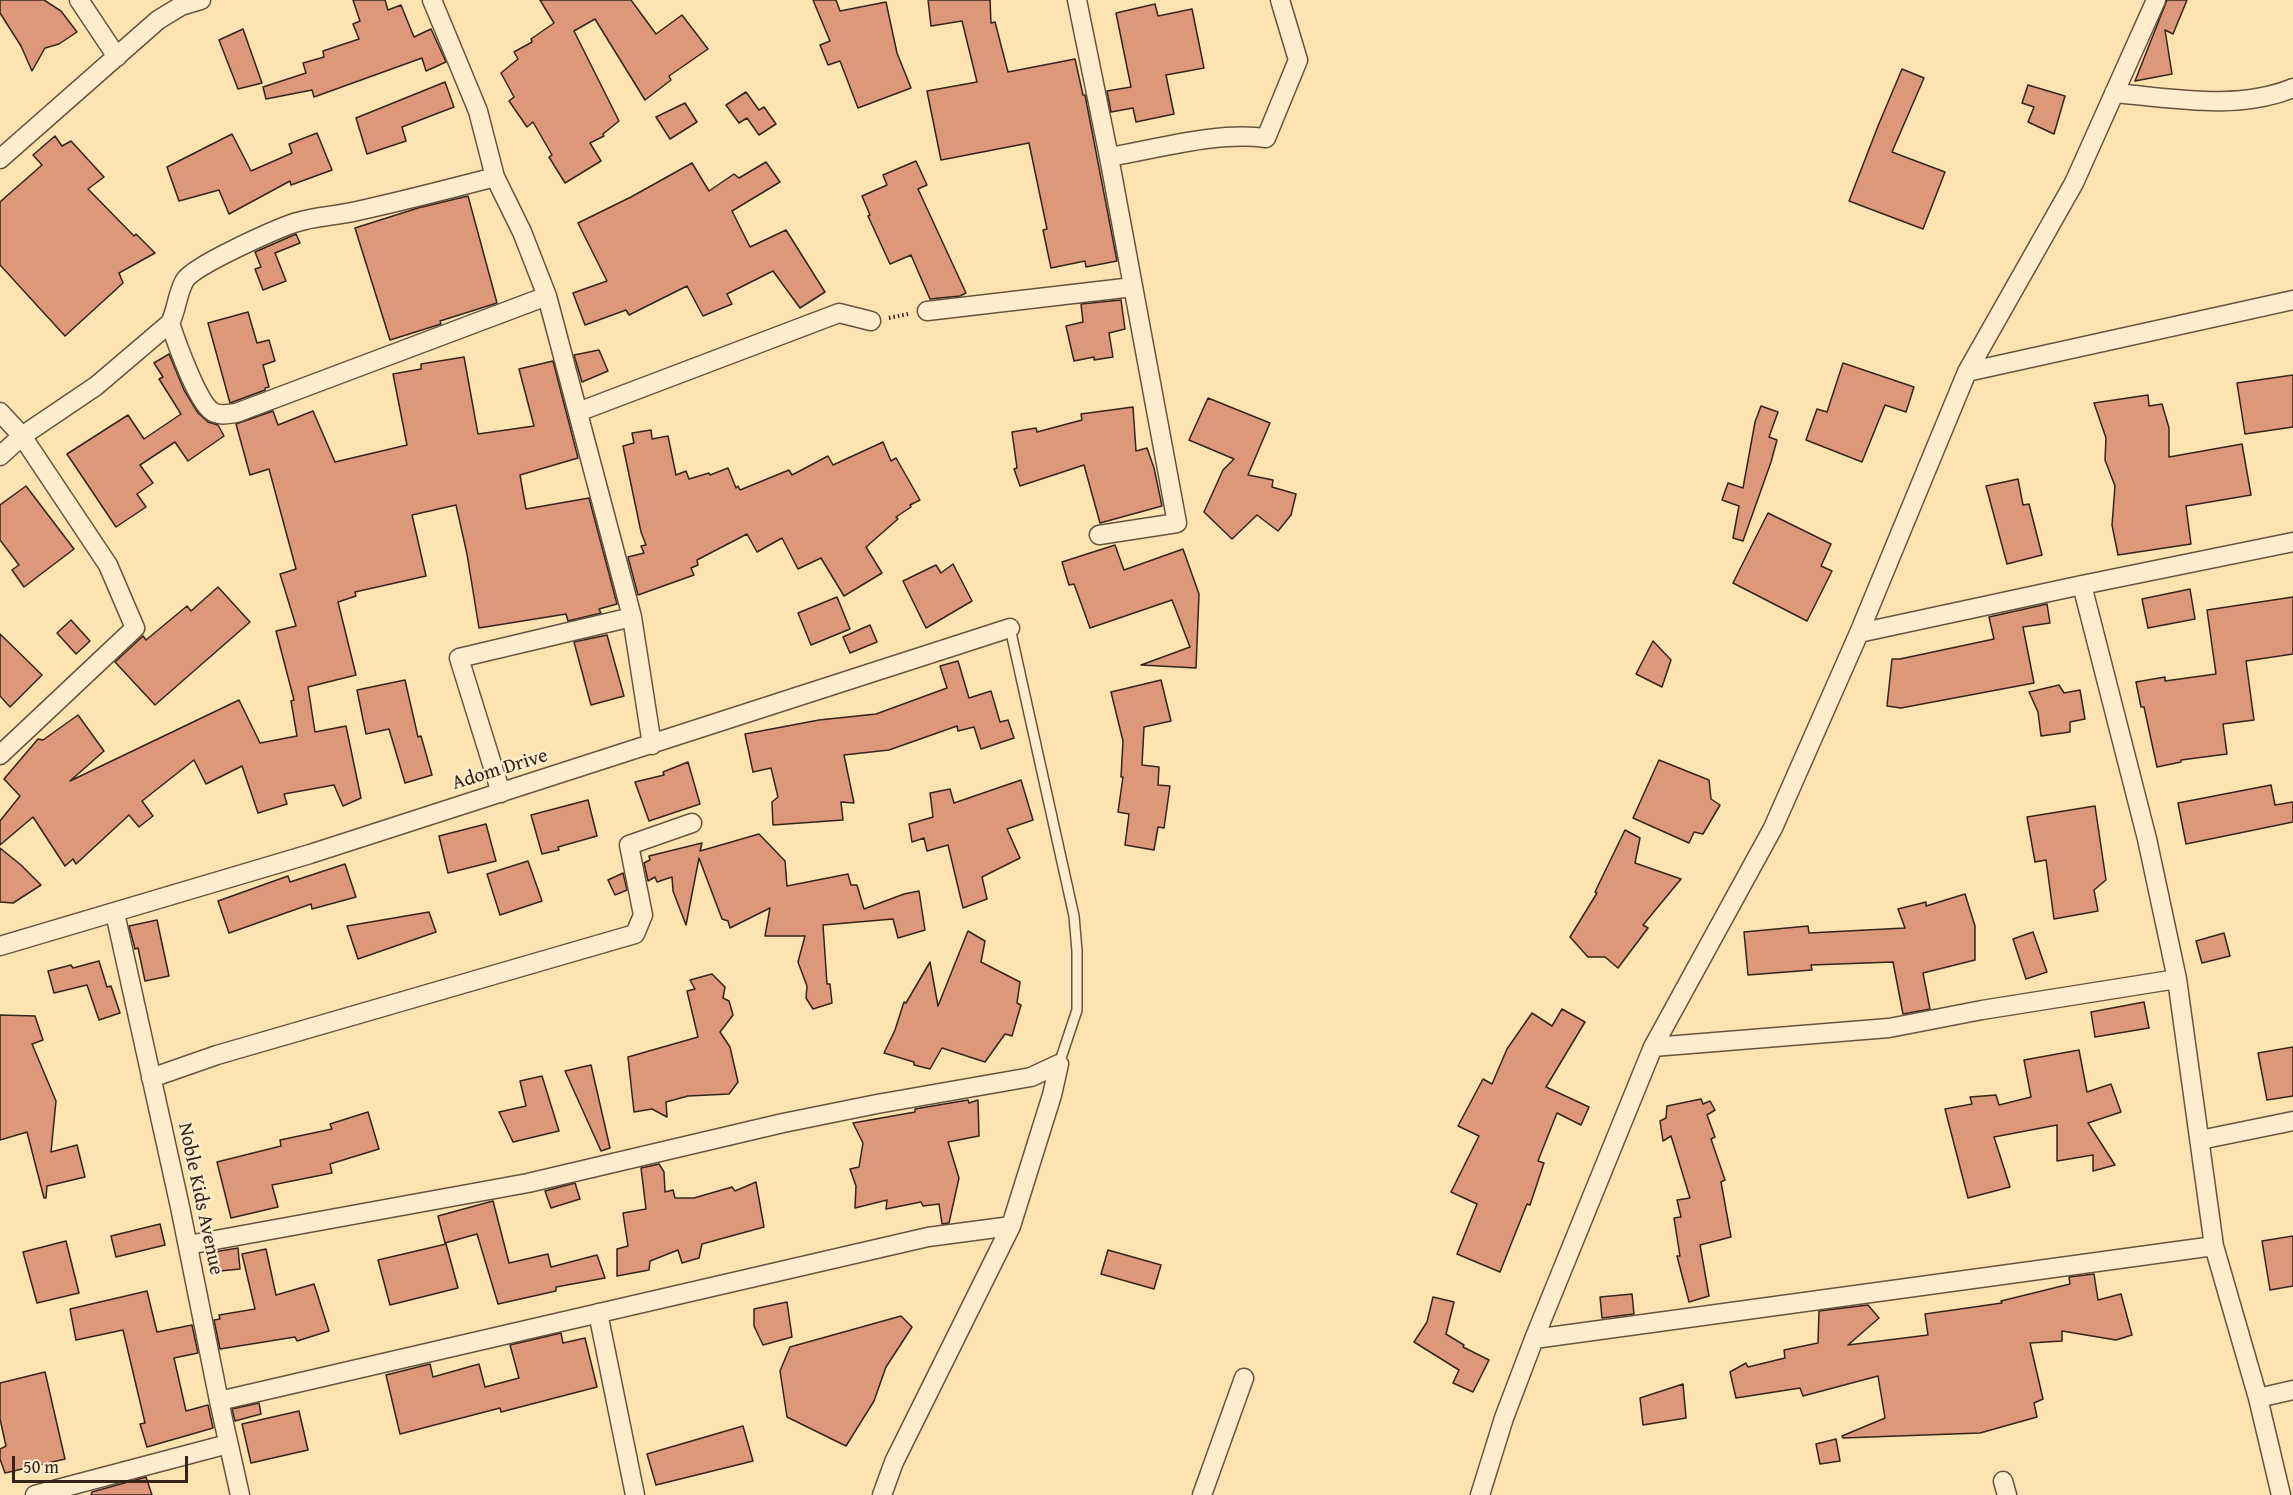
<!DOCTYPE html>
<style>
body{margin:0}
#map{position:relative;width:2293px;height:1495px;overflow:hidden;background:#fce3b1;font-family:"Gentium Book Plus",serif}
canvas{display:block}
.scale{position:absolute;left:12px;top:1456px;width:176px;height:27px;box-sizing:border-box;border:3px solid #352419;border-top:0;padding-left:8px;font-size:18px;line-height:21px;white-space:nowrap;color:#352419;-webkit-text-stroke:4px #fdedcc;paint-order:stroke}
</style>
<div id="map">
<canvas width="2293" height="1495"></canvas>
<div class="scale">50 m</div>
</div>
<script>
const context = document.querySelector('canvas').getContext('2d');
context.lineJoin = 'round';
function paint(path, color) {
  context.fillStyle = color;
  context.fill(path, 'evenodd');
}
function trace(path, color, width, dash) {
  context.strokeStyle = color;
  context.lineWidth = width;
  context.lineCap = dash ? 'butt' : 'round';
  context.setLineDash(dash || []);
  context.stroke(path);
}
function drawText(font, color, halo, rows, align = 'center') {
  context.font = font + ' "Gentium Book Plus",serif';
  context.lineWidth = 4.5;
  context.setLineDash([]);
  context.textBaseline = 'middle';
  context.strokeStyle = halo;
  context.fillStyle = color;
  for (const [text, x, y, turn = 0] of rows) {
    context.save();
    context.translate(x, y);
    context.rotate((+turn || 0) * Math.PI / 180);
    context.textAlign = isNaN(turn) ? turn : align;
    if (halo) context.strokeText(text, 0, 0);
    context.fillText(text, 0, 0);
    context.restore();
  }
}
const building = new Path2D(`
 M0,0h44l17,11 16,21 -18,12 -14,4 -13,23 -11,-25 -21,-33z
 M353,0h32l3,10 13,-5 13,32 17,-8 15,33 -20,9 -4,-13 -108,39 -2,-7 -46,9 -3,-12 43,-14 -3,-10 21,-6 -1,-6 36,-12 -6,-15 7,-3z
 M540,0h91l25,34 26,-19 26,34 -39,27 2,4 -26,20 -50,-81 -21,12 45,90 -16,13 1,2 -14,7 11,18 -36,22 -16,-26 3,-2 -19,-33 -6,5 -18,-26 5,-4 -13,-24 17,-14 -4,-7 18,-10 -1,-3 23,-16z
 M813,0h23l4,11 46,-9 11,51 14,35 -53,20 -18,-47 -12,4 -8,-20 10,-4z
 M928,0h62l1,23 4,-1 13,50 67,-13 8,36h2l32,166 -31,6 -1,-6 -34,7 -8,-38 4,-1 -18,-86 -88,17 -14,-69 50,-9 -15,-61 -31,5z
 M2167,0h20l-14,34 -8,-4 7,44 -37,7z
 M1155,4l3,12 34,-7 12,59 -38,7 8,39 -38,8 -3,-14 -22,4 -4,-21 24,-4 -15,-74z
 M243,29l19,54 -24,6 -19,-49z
 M1902,69l22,9 -32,74 53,20 -22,57 -74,-28 29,-75z
 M445,82l9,25 -52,20 4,14 -39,13 -11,-36z
 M2028,85l37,11 -11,38 -26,-12 6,-15 -12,-4z
 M746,92l13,18 5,-3 12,17 -17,11 -12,-17 -8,5 -13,-18z
 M685,103l12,19 -27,17 -14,-22z
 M317,133l15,37 -41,15 -1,-4 -61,33 -10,-24 -40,11 -12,-34 65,-33 19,37 41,-18 -3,-9z
 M55,136l7,10 9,-5 33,36 -16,12 46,47 2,-2 19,19 -36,20 4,10 -58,53 -65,-71v-63l42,-37 -9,-10z
 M916,161l11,24 -9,4 48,104 -6,3 -30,3 -19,-44 -21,9 -22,-48 2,-1 -8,-19 25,-11 -4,-10z
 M766,162l14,20 -48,29 18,36 36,-17 39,62 -25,16 -27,-37 -46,23 5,10 -29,12 -16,-30 -58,29 -3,-5 -41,15 -12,-32 34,-12 -29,-58 53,-26 61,-34 17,28 25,-17 5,4z
 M468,196l29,107 -57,18 1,3 -51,16 -35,-112 63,-20z
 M296,234l4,9 -25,10 11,28 -23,9 -8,-21 6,-2 -6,-15z
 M1121,300l4,29 -16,4 4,24 -19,3v-3l-20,4 -8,-35 17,-4 -2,-18z
 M248,312l9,31 12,-3 6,21 -12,4 6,22 -4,1v2l-35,13 -22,-80z
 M599,350l9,21 -26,11 -8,-27z
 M169,354l15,36 14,23 10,9 10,3 6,11 -36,25 -13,-19 -35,23 13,18 -16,11 9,13 -30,20 -49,-73 61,-39 16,24 37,-25 -22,-35 4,-2 -9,-14z
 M464,357l14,77 56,-8 -15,-57 34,-8 25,97 -58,17 6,34 63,-11 28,106 -18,5 2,4 -33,8 -2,-7 -87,14 -12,-74 -11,-49 -44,10 14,61 -71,16 1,4 -18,6 18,73 -48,12 7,45 31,-6 15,72 -18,8 -9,-21 -50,9 3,10 -29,9 -16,-47 -36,18 -12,-24 -52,41 11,15 -14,11 -10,-12 -53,49 -3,-5 -8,7 -32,-49 -33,28v-24l20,-25 -16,-17 34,-40 5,1 35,-25 26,36 -34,30 169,-81 21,43 37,-7 -6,-35 3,-1 -18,-69 20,-5 -16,-52 16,-5 -27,-100 -19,6 -14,-51 37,-13 5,14 35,-14 22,51 72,-17 -14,-71 28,-5v-5z
 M1843,363l71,24 -8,25 -21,-7 -23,57 -56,-22 11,-31 10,3z
 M2293,375v52l-48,7 -8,-51z
 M2148,395l1,11 13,-2 7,24v29l73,-13 9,51 -65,11 5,38 -73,11 -6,-30 3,-39 -10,-26 1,-22 -12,-35z
 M1208,398l62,25 -22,52 25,5 -1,7 24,7 -5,21 -13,16 -21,-16 -25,24 -28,-27 19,-42 11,-11 -45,-19z
 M1761,406l17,6 -9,25 8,3 -6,22 -28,79 -10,-3 6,-32 -17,-6 6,-17 15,5 12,-66z
 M1133,407l3,44 11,-3 7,20 8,38 -62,17 -16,-58 -64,21 -6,-17 3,-1 -5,-36 24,-4 1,4 45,-12 -1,-6z
 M651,430l1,9 16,-3 8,39 10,-4 3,8 20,-6 1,2 18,-7 8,20 2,-2 2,4 49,-20 3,5 36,-19 5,9 50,-23 8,19 5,-3 24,42 -10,5 1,2 -15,10 2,2 -32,28 16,26 -38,23 -23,-38 -23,11 -16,-31 -25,14 -10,-18 -50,26 1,5 -7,3 3,7 -56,20 -10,-38 16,-4 -3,-7 5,-1 -5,-13 -18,-86 11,-3 -2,-10z
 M2018,479l5,26 6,-1 13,51 -35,9 -21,-78z
 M26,486l48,63 -50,38 -12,-17 7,-5 -19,-25v-35z
 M1768,513l63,31 -10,22 11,5 -25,50 -74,-38z
 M1115,545l9,25 59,-21 16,45 -3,74 -55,-3 49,-18 -18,-47 -82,28 -16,-44 -5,1 -7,-23z
 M953,564l19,37 -46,27 -23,-47 33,-16 5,8z
 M218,587l32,35 -95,83 -40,-43 28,-26 3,4 41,-34 4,5z
 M2190,589l5,30 -47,9 -6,-29z
 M837,597l13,32 -39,16 -13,-32z
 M2293,597v57l-47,7 8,59 -31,4 4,30 -46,6v2l-24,5 -13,-60h-3l-5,-25 29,-5v4l51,-7 -9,-64z
 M2047,604l3,19 -27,4 11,56 -133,25 -14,-2 5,-47h8l94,-20 -5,-22z
 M71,620l19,21 -14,13 -19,-21z
 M870,625l7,17 -27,11 -7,-16z
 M0,634l42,41 -32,32 -10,-11z
 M607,635l17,61 -33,9 -17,-63z
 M1653,641l18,19 -9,27 -26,-13z
 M958,661l11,37 22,-7 9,31 8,-2 6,18 -33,11 -7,-22 -16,4 -1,-5 -68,24 -45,5 10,48 -13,-1 2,18 -70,5 -1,-23 6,-5 -7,-29 -18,4 -8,-38 74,-14 57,-6 71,-26 -7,-22z
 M405,680l13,57 3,-1 11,39 -27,8 -16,-54 -23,5 -9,-44z
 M1161,680l10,41 -27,6 -2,38 17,2 -1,18 12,1 -6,42 -6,-1 -4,23 -29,-5 4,-31 -11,-2 5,-35h-2l2,-36 -12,-49z
 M2059,685l5,8 16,-3 5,29 -15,3v10l-29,4 -3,-24 -9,-20z
 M1659,760l50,20 2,19 9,6 -17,29 -9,-2 -5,11 -56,-25z
 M688,762l12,42 -51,17 -14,-39 29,-7 -1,-3z
 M1021,780l12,40 -26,9 13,29 -38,19 5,22 -24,9 -15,-63 -21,6 -3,-13 -12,4 -3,-18 24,-7 -3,-24 20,-4 4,14z
 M2271,785l4,20 18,-3v20l-107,22 -8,-41z
 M588,800l9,36 -39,11 1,3 -17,4 -11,-39z
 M2095,806l11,74 -12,10 4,21 -44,8 -8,-59 -11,2 -8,-45z
 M486,824l10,37 -48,12 -9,-37z
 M1625,830l15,8 -5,25 46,16 -38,46 5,3 -30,40 -13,-11h-17l-18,-20 27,-44 -2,-1z
 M759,834l26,27 2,25 61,-12 3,11h6l7,24 40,-15 15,-3 6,39 -27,8 -5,-19 -70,6 4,59h3l2,19 -19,6 -7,-11 1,-12 -9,-24 7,-26h-40l5,-28 -40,20 -2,-7 -6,-2 -23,-61 -13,67 -13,-34 -1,-14 -15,5 -2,-5 -7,4 -4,-18 6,-3 -1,-4 53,-13 -2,8z
 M0,848l21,17 20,20 -28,18 -13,-1z
 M528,861l14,40 -42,14 -13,-41z
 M345,864l11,33 -44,12 -1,-5 -82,29 -11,-32 70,-25 2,6z
 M623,873l4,17 -12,5 -7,-15z
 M1965,894l10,32v34l-52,13 7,36 -27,5 -10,-52 -82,3 1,5 -64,5 -4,-43 64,-6 1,7 96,-5 -7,-19 28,-7v4z
 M429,912l7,20 -78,27 -11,-33z
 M157,920l12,56 -24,5 -7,-33 -3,1 -6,-23z
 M968,931l17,10 -4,21 39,20 -3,21 4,2 -9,31 -7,-2 -20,28 -43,-14 -12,21 -16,-4v-3l-30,-9 11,-23 9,-28 2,1 24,-41 8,44z
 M2033,932l14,40 -21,7 -13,-40z
 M2224,933l6,23 -28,7 -6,-22z
 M99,961l8,26 4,-1 9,27 -21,7 -12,-35 -33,8 -6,-22 23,-6 2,3z
 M712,974l13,13 -2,11 6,3 4,14 -13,17 10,15 8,35 -9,12 -41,2 -22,6 1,15 -15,-8 -18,3 -6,-55 70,-20 -11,-46 8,-2 -5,-9z
 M2144,1002l5,26 -54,9 -4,-25z
 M1562,1009l23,13 -39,65 43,20 -8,18 -24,-12 -19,48 6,2 -14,42 -3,-1 -27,68 -43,-18 20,-50 -26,-12 28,-56 -21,-10 25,-47 9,5 15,-35 25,-36 20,13z
 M0,1015l35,1 8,24 -11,4 24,57 -5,51 26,-7 8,32 -38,9 -1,12h-2l-17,-66 -27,8z
 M2293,1047v49l-26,4 -9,-47z
 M2079,1050l8,42 24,-8 10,28 -33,11 27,42 -22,6v-16l-36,6v-36l-63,12 16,50 -42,11 -23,-89 27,-5 -2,-7 26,-2 3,10 32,-8 -7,-37z
 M591,1065l19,83 -9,3 -36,-80z
 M542,1076l17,55 -46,11 -14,-30 27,-6 -6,-25z
 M1701,1099l2,5 7,-3 5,9 -8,5 8,22 -4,2 14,41 -4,2 10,55 -31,8 9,51 -20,6 -12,-46h3l-6,-38 7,-1 -4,-17 13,-2 -19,-62 -8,5 -3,-20 6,-3 1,-12z
 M968,1100l1,3 9,-3 1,36 -31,6 11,36 -10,45 -7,1 -3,-20 -16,2 -2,-4 -35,7 1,-9 -32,8 1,-22 -6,-17 9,-2 4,-24 -10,-20 62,-11v-3z
 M368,1112l11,37 -49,15 2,9 -60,12 6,22 -47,11 -14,-56 64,-16 -1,-6 52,-11 -2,-5z
 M659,1164l5,8 1,20 8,-2 2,8h19l38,-11 3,4 21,-9 8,45 -62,17 -3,14 -17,5 -4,-13 -28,11 -1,9 -32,6v-27l11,-3 -5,-33 23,-4 -5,-41z
 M575,1183l5,16 -29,9 -6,-17z
 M493,1201l16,62 39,-9 3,13 46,-12 8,23 -49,9v4l-58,13 -21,-70 -32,9 -7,-27z
 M160,1224l5,21 -49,12 -5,-21z
 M2293,1236v50l-23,4 -8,-49z
 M66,1241l13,52 -42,10 -14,-51z
 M446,1244l12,44 -68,17 -12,-45z
 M238,1248l2,21 -30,3 -2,-19z
 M266,1249l10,46 38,-11 15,47 -32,10 -2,-4 -75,12 -6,-29 6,-1 -1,-4 36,-6 -13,-55z
 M1108,1250l53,15 -7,24 -53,-15z
 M2094,1274l4,26 23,-6 11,41 -16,5 -54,-9v10l-32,2 13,56 -9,4 3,14 -57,16 -137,5 -1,-2 43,-18 -7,-42 -75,20 -3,-8 -64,10 -6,-26 16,-9 2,4 37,-9 -1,-8 34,-7 1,-32 49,-6 11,13 -31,27 80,-10 -3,-21 77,-11 -1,-2 69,-17 -1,-7z
 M147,1291l10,41 35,-7 6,28 -24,5 12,53 22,-6 5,23 -66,19 -7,-23 5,-1 -22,-93 -47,10 -6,-31z
 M1632,1294l2,20 -32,4 -2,-21z
 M1433,1297l21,5 -8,32 18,11 -1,2 26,13 -16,32 -20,-9 6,-13 -45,-28 13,-20z
 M787,1302l5,35 -29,8 -9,-19v-17z
 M901,1316l11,11 -26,40 -12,34 -28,45 -59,-29 -7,-46 10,-24z
 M561,1333l2,10 22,-5 12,49 -96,25 -1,-4 -100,26 -14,-59 44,-11 3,13 46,-13 6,23 34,-9 -9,-33z
 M45,1372l20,87 -60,14 -5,-14v-10l6,-3 -6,-27v-36z
 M1683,1384l3,34 -43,7 -3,-27z
 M259,1403l2,11 -26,7 -3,-12z
 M299,1411l9,39 -57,13 -9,-39z
 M743,1426l10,35 -97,24 -9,-31z
 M1836,1439l4,22 -20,3 -4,-20z
 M146,1477l6,18h-61l1,-3z`);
paint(building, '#dd987c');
trace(building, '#352419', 1.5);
const service = new Path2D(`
 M1010,628l64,288 3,35v59l-18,54`);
const minor = new Path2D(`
 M79,0l38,57
 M432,0l46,111 17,66 27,55 25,64 85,321 20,128
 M1077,0l32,157 68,366 -78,12
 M2114,93c59,5 123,18 179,-5
 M1109,157c48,-8 109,-26 157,-19l32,-78 -18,-60
 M0,159l158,-139 23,-14 20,-6
 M927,311l206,-24
 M170,323c6,18 28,81 43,89 7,4 15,2 23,1l311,-117
 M1967,372l326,-72
 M0,412l22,24 74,-50 74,-63c7,-13 7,-30 15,-43 10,-15 89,-50 109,-57 20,-7 43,-7 63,-12 46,-10 92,-22 138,-34
 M578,412l261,-99 32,8
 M0,456l22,-20 86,129 27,63 -135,127
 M2082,585l65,254 30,140 37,267 44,152 23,97
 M1859,633l223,-48 211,-43
 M501,793l-42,-135 173,-41
 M115,913l65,294 39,194 21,94
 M0,946l310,-92 700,-226
 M1653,1047l236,-19 93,-18 195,-31
 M151,1078l66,-23 418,-121 8,-19 -14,-70 63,-22
 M2200,1140l93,-19
 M188,1245l340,-62 255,-60 94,-19 154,-27 28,-13 -7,31 -41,131 -117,236 -12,33
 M598,1313l37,182
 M1534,1339l680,-93
 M2258,1398l35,-8
 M219,1401l709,-164 83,-11
 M2003,1481l4,14
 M35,1495l193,-51
 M1202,1495l42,-117
 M1480,1495l24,-77 30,-79 119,-292 120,-219 86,-195 108,-261 107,-189 82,-183`);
trace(service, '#67543f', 12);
trace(minor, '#67543f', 21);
trace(new Path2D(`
 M889,318l19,-4`), '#352419', 4, [1.5, 3]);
trace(service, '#fdedcc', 9);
trace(minor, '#fdedcc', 18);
drawText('20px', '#352419', '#fdedcc', [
 ["Adom Drive",500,770,-17],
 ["Noble Kids Avenue",200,1199,78]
]);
</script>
